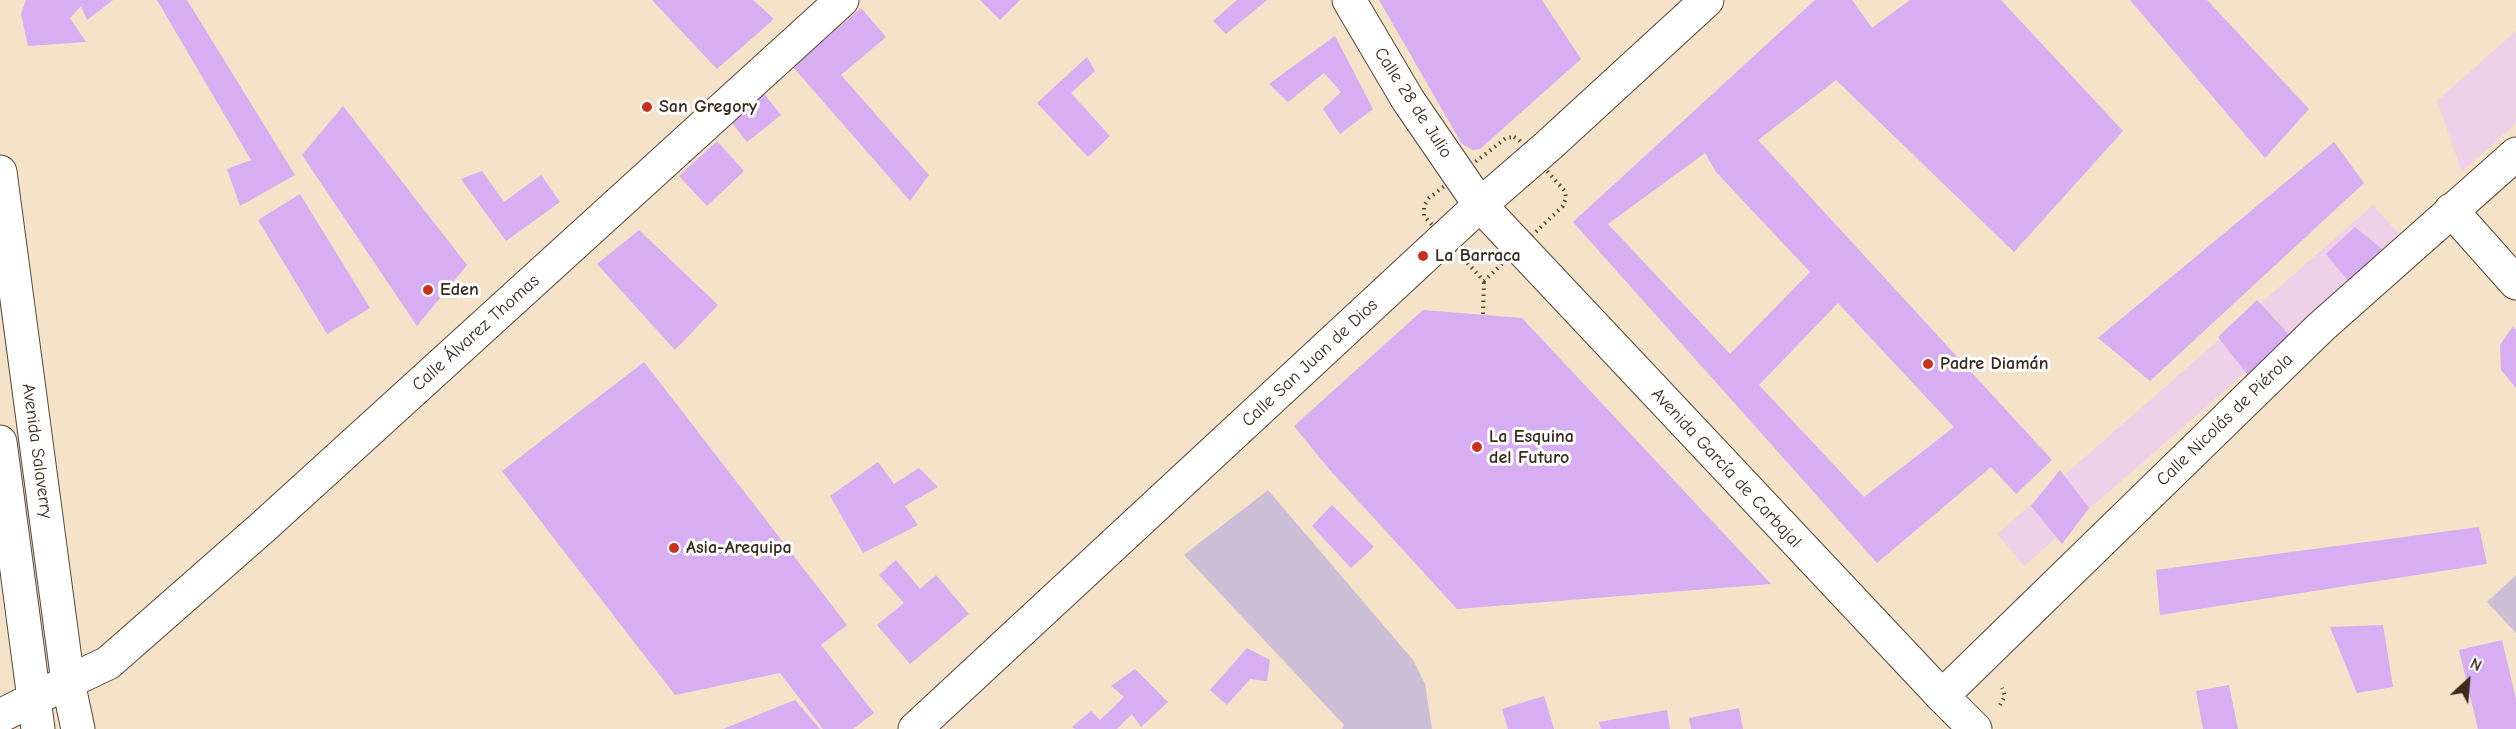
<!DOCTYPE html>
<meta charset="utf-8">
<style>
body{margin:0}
#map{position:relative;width:2516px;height:729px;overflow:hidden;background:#f4e2c9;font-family:"Comic Neue",sans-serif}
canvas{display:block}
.north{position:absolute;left:2438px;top:651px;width:60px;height:60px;-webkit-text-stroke:4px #fff;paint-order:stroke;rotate:26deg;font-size:16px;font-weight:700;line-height:24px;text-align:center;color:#3b2a1e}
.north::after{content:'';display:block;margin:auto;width:21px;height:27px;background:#3b2a1e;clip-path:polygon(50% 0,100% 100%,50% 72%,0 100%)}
</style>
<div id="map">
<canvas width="2516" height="729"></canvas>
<div class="north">N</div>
</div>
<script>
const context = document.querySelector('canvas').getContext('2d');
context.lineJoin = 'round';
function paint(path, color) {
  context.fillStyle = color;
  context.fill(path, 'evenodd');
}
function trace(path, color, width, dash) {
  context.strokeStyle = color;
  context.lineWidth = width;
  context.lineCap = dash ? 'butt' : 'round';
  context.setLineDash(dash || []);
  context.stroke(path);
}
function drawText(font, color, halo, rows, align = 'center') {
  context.font = font + ' "Comic Neue",sans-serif';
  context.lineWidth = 6;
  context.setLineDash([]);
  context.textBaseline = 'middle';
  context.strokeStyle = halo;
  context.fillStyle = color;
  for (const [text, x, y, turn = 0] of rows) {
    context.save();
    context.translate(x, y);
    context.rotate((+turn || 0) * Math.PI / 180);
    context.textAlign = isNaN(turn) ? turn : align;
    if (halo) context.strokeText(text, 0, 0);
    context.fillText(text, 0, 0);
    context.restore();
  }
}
paint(new Path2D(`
 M2516,31v92l-54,49 -25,-71z
 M2373,205l28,31 -377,330 -27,-32z`), '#eed0e8');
paint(new Path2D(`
 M1268,490l145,170 12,24 7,45h-90l2,-4 -160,-170z
 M2516,575v58l-29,-31z`), '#ccbed4');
paint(new Path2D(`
 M26,0h87l-26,20 -6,-14 -11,12 16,24 -58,4 -7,-32z
 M157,0h30l108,175 -55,31 -13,-37 24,-9z
 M652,0h101l21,19 -57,50z
 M980,0h40l-20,20z
 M1237,0h30l-41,34 -13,-13z
 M1379,0h163l39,59 -101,90 -7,1 -11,-6z
 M1815,0h37l20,28 38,-28h91l122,131 -109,121 -178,-172 -78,60 294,320 -36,34 -25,-27 -114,96 -304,-341zM1705,153l11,19 94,100 -80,82 -122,-130zM1838,303l116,124 -90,70 -105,-112z
 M2130,0h77l102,109 -44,49z
 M861,8l25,29 -45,38 88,100 -19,26 -117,-134z
 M1335,36l38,73 -33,25 -17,-25 18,-17 -17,-19 -36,29 -19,-18z
 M1087,57l8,14 -24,22 39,43 -22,21 -51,-54z
 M762,91l19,24 -34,27 -19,-24z
 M343,106l124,159 -50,61 -115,-171z
 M717,141l27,30 -37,35 -28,-30z
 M2334,142l30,41 -214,198 -52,-43z
 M482,171l22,31 37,-27 19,27 -54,39 -45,-62z
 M300,194l70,114 -43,26 -69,-114z
 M2355,227l28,23 -35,31 -22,-27z
 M639,230l79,75 -43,45 -78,-86z
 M2257,300l37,40 -43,39 -33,-42z
 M1423,310l99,8 249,266 -314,25 -128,-140 -35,-43z
 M2513,326l3,4v58l-15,-18 -1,-25z
 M644,362l203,263 -26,20 53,68 -21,16h-30l-43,-56 -105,22 -173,-224z
 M878,462l16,22 25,-16 19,19 -33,19 13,19 -55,28 -33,-57z
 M2060,470l29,38 -27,36 -31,-38z
 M1332,505l42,42 -23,21 -39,-42z
 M2479,527l8,37 -327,51 -4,-45z
 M896,560l24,29 16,-14 33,39 -59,50 -33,-39 27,-22 -25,-28z
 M2383,625l10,62 -36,6 -27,-66z
 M2502,640l14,59v30h-38l-19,-79z
 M1247,648l23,12 -3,21 -17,-2 -23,26 -17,-15z
 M1135,669l33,33 -27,25 -9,-13 -15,15h-42l-3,-2 19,-16 9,9 24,-23 -13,-11z
 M2229,685l9,44h-35l-7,-38z
 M1544,696l10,33h-46l-6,-20z
 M795,700l25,29h-97z
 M1739,708l4,21h-52l-2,-11z
 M1667,710l3,19h-69l-2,-7z`), '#d6aef1');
const minor = new Path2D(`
 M1349,0l59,100 72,105 462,491
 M2451,210l65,73
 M68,682l40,-19 155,-136 579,-527
 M915,729l565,-524 68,-59 159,-146`);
const tertiary = new Path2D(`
 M0,716l68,-34
 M1975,729l-33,-33 379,-369 195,-173`);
const primary = new Path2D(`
 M0,172l68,510 10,47
 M0,442l38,287`);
trace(minor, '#574638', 35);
trace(tertiary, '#574638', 35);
trace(primary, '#574638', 35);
trace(new Path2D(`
 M1514,137l6,4 45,50 1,7 -3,8 -79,75 -60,-65v-10l5,-8 77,-60z
 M1483,314l1,-33
 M2000,705l5,-9 -3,-8`), '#574638', 4, [1.5, 4.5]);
trace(minor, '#fff', 33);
trace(tertiary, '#fff', 33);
trace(primary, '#fff', 33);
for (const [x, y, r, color] of [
 [647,107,6,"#c8321e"],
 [1423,256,6,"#c8321e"],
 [428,290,6,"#c8321e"],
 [1928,364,6,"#c8321e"],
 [1477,447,6,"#c8321e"],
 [674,548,6,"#c8321e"]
]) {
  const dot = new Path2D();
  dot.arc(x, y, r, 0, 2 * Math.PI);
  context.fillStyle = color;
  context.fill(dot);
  trace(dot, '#fff', 2);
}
drawText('18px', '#3b2a1e', '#fff', [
 ["Calle 28 de Julio",1413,103,57],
 ["Calle Álvarez Thomas",476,333,-42],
 ["Calle San Juan de Dios",1310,363,-43],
 ["Calle Nicolás de Piérola",2225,420,-44],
 ["Avenida Salaverry",37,451,82],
 ["Avenida García de Carbajal",1726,468,47]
]);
drawText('bold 18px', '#3b2a1e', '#fff', [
 ["San Gregory",659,107],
 ["La Barraca",1435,256],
 ["Eden",440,290],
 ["Padre Diamán",1940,364],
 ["La Esquina",1489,437],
 ["del Futuro",1489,458],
 ["Asia-Arequipa",686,548]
], 'left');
</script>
